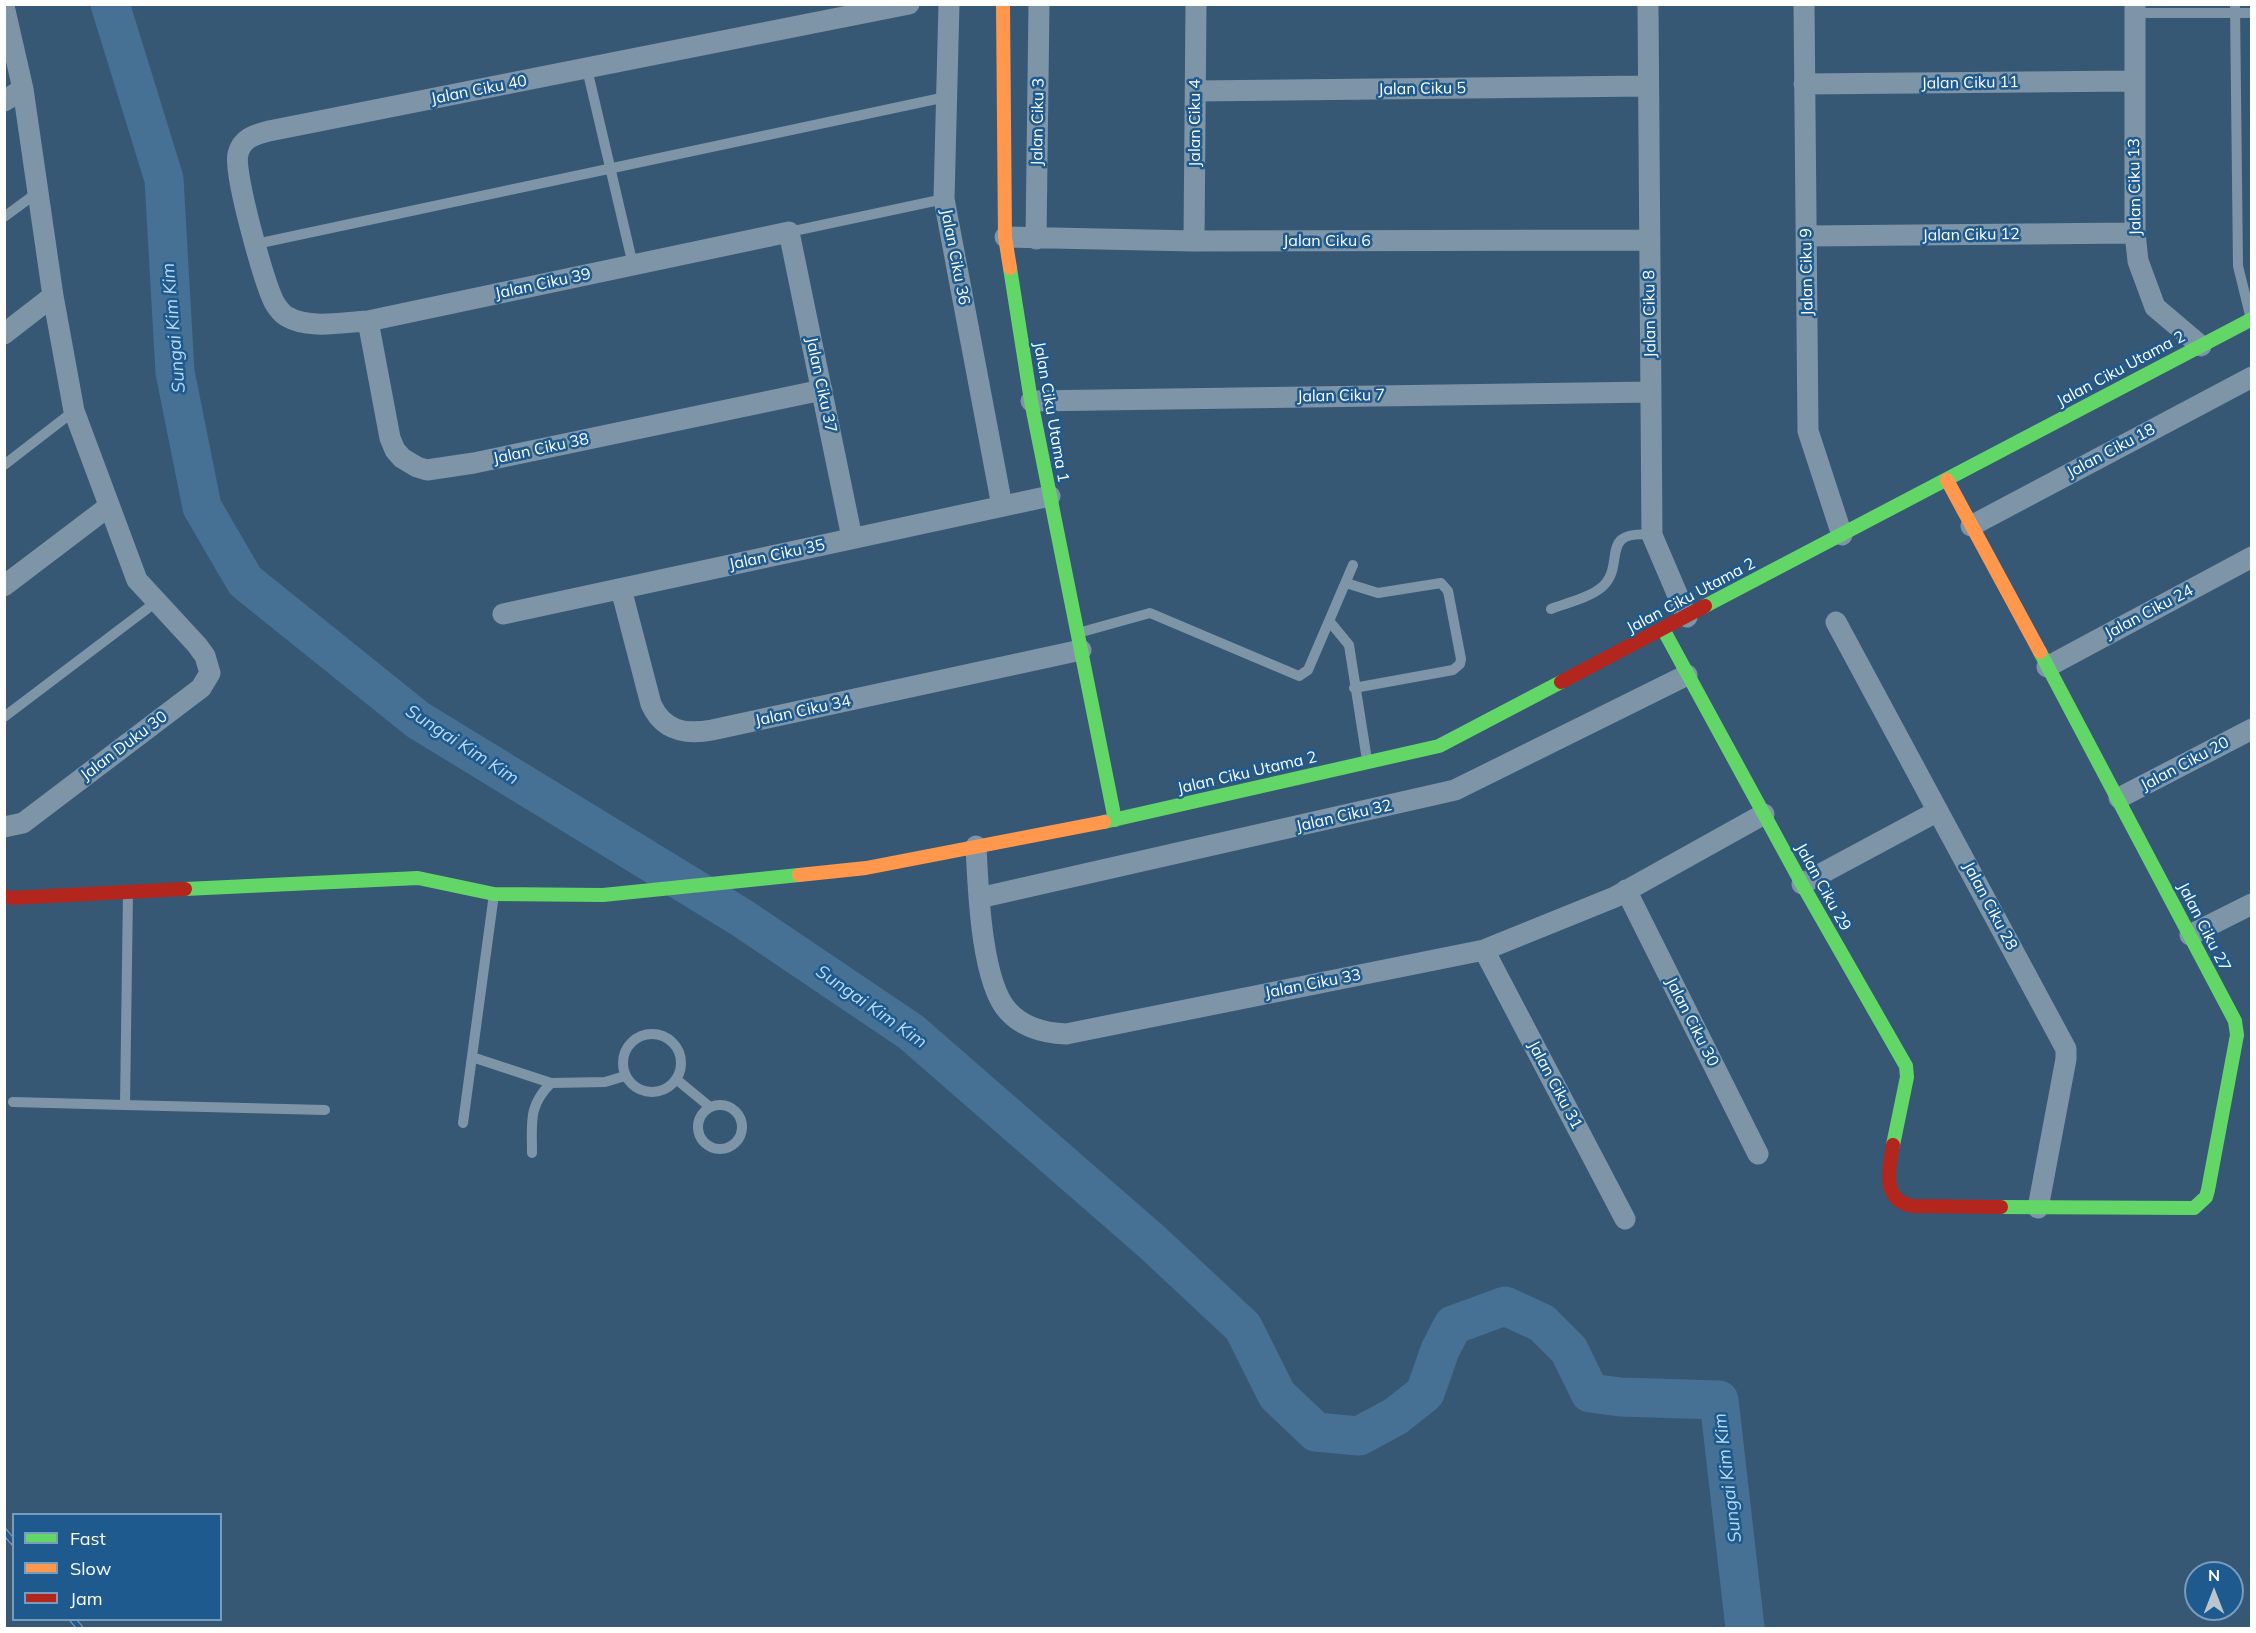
<!DOCTYPE html>
<style>
body{margin:0}
#map{position:relative;width:2256px;height:1633px;overflow:hidden;background:#375875;font-family:Mulish,sans-serif}
canvas{display:block}
.frame{position:absolute;inset:0;border:6px solid #fff;pointer-events:none}
.legend{position:absolute;left:12px;top:1513px;width:210px;height:108px;box-sizing:border-box;background:#1e5a8e;border:2px solid #789cbb;margin:0;padding:8px 10px;list-style:none;font-size:18px;color:#fff}
.legend li{display:flex;align-items:center;gap:12px;height:30px}
.legend b{width:30px;border:2px solid #789cbb}
.north{position:absolute;left:2184px;top:1561px;width:60px;height:60px;box-sizing:border-box;background:#1e5a8e;border:2px solid #789cbb;border-radius:50%;rotate:0deg;font-size:16px;font-weight:700;line-height:24px;text-align:center;color:#fff}
.north::after{content:'';display:block;margin:auto;width:21px;height:27px;background:#b9c5cf;clip-path:polygon(50% 0,100% 100%,50% 72%,0 100%)}
</style>
<div id="map">
<canvas width="2256" height="1633"></canvas>
<div class="frame"></div>
<ul class="legend">
<li><b style="height:8px;background:#63d668"></b>Fast</li>
<li><b style="height:8px;background:#ff974d"></b>Slow</li>
<li><b style="height:8px;background:#b3261e"></b>Jam</li>
</ul>
<div class="north">N</div>
</div>
<script>
const context = document.querySelector('canvas').getContext('2d');
context.lineJoin = 'round';
function trace(path, color, width, dash) {
  context.strokeStyle = color;
  context.lineWidth = width;
  context.lineCap = dash ? 'butt' : 'round';
  context.setLineDash(dash || []);
  context.stroke(path);
}
function drawText(font, color, halo, rows, align = 'center') {
  context.font = font + ' Mulish,sans-serif';
  context.lineWidth = 5;
  context.setLineDash([]);
  context.textBaseline = 'middle';
  context.strokeStyle = halo;
  context.fillStyle = color;
  for (const [text, x, y, turn = 0] of rows) {
    context.save();
    context.translate(x, y);
    context.rotate((+turn || 0) * Math.PI / 180);
    context.textAlign = isNaN(turn) ? turn : align;
    if (halo) context.strokeText(text, 0, 0);
    context.fillText(text, 0, 0);
    context.restore();
  }
}
trace(new Path2D(`
 M110,4l54,175 11,193 27,135 43,74 173,139 324,198 169,114 241,210 91,85 34,68 39,37 43,4 37,-20 29,-23 15,-43 13,-25 52,-19 37,17 27,27 21,43 30,4 99,3 26,228`), '#467195', 39);
trace(new Path2D(`
 M2235,4l3,262 13,53
 M2135,13h117
 M587,69l46,196
 M4,217l34,-25
 M789,232l155,-33
 M256,244l690,-147
 M4,465l70,-54
 M1346,583l32,10 63,-10 7,8 13,68 -1,5 -7,6 -99,18
 M1551,609c16,-6 38,-11 51,-22 25,-22 -5,-58 50,-52
 M1330,622l19,23 18,115
 M1078,633l72,-20 149,63 9,-6 45,-105
 M4,717l152,-115
 M623 1063a29 29 0 1 1 58 0a29 29 0 1 1-58 0Z
 M472,1057l79,26c-23,23 -19,39 -19,70
 M676,1079l34,28
 M551,1083l54,-1 20,-6
 M13,1102l112,3 3,-213
 M698 1127a22 22 0 1 1 44 0a22 22 0 1 1-44 0Z
 M125,1105l200,5
 M463,1123l31,-229`), '#7e95a8', 10);
trace(new Path2D(`
 M949,4l-5,195 58,307
 M1648,4l4,531 35,82
 M1804,4l4,427 34,104
 M2135,4v229l3,28 17,46 46,39
 M4,6l19,83 30,207 21,115 63,169 60,65 8,11 5,17 -9,15 -178,135 -19,4
 M1804,84l331,-3
 M1196,91l452,-5
 M4,101l19,-12
 M1807,236l328,-3
 M1005,237l189,4 456,-1
 M1036,239l3,-235
 M1194,241l2,-237
 M368,321l22,117 5,12 7,8 15,9 10,3 47,-7 348,-73
 M4,334l49,-38
 M1031,401l620,-9
 M1971,526l281,-149
 M852,538l-63,-306 -421,89c-25,1 -59,9 -82,-5 -5,-3 -9,-9 -12,-14 -10,-21 -41,-129 -36,-148 4,-16 16,-19 31,-23l640,-127
 M4,586l104,-79
 M621,589l30,115c12,27 34,31 61,26l369,-80
 M503,614l547,-118
 M1836,622l230,427v10l-28,149
 M2047,667l205,-110
 M2119,798l133,-69
 M976,846c2,41 5,136 32,165 15,17 36,22 58,23l418,-84 131,-53 149,-83
 M1802,884l136,-73
 M1626,890l132,264
 M979,898l476,-108 232,-115
 M2190,935l62,-31
 M1484,950l141,269`), '#7e95a8', 21);
trace(new Path2D(`
 M1010,268l21,133 84,419
 M1705,606l547,-287
 M1663,629l139,255 104,182 1,11 -14,68
 M1104,822l335,-76 122,-64
 M185,889l233,-11 76,16 109,1 196,-20
 M2001,1207l193,1 12,-11 2,-7 29,-155 -2,-14 -195,-369`), '#63d668', 14);
trace(new Path2D(`
 M1003,4l2,233 5,31
 M1947,480l93,172
 M799,875l67,-7 238,-46`), '#ff974d', 14);
trace(new Path2D(`
 M1561,682l144,-76
 M4,896l8,2 173,-9
 M1893,1145c-4,24 -12,55 19,61l89,1`), '#b3261e', 14);
const rail = new Path2D(`
 M4,1531l10,12
 M73,1620l7,8`);
trace(rail, '#7f94a7', 7);
trace(rail, '#1e5a8e', 4.5, [14]);
drawText('16px', '#fff', '#1e5a8e', [
 ["Jalan Ciku 11",1970,83,-1],
 ["Jalan Ciku 5",1422,89,-1],
 ["Jalan Ciku 40",479,90,-11],
 ["Jalan Ciku 3",1038,122,-89],
 ["Jalan Ciku 4",1195,123,-90],
 ["Jalan Ciku 13",2135,187,-91],
 ["Jalan Ciku 12",1971,235,-1],
 ["Jalan Ciku 6",1327,241],
 ["Jalan Ciku 36",955,257,79],
 ["Jalan Ciku 9",1807,272,-91],
 ["Jalan Ciku 39",543,284,-12],
 ["Jalan Ciku 8",1650,314,-91],
 ["Jalan Ciku Utama 2",2121,369,-28],
 ["Jalan Ciku 37",821,385,78],
 ["Jalan Ciku 7",1341,396,-1],
 ["Jalan Ciku Utama 1",1051,412,80],
 ["Jalan Ciku 38",541,449,-12],
 ["Jalan Ciku 18",2111,451,-28],
 ["Jalan Ciku 35",777,555,-12],
 ["Jalan Ciku Utama 2",1691,596,-28],
 ["Jalan Ciku 24",2149,612,-28],
 ["Jalan Ciku 34",803,711,-12],
 ["Jalan Duku 30",124,746,-37],
 ["Jalan Ciku 20",2185,764,-28],
 ["Jalan Ciku Utama 2",1247,773,-13],
 ["Jalan Ciku 32",1344,816,-13],
 ["Jalan Ciku 29",1823,887,61],
 ["Jalan Ciku 28",1990,906,62],
 ["Jalan Ciku 27",2204,927,63],
 ["Jalan Ciku 33",1313,984,-11],
 ["Jalan Ciku 30",1692,1022,63],
 ["Jalan Ciku 31",1555,1085,62]
]);
drawText('italic 18px', '#b8daf4', '#1e5a8e', [
 ["Sungai Kim Kim",174,328,-95],
 ["Sungai Kim Kim",462,745,33],
 ["Sungai Kim Kim",871,1007,35],
 ["Sungai Kim Kim",1728,1478,-97]
]);
</script>
